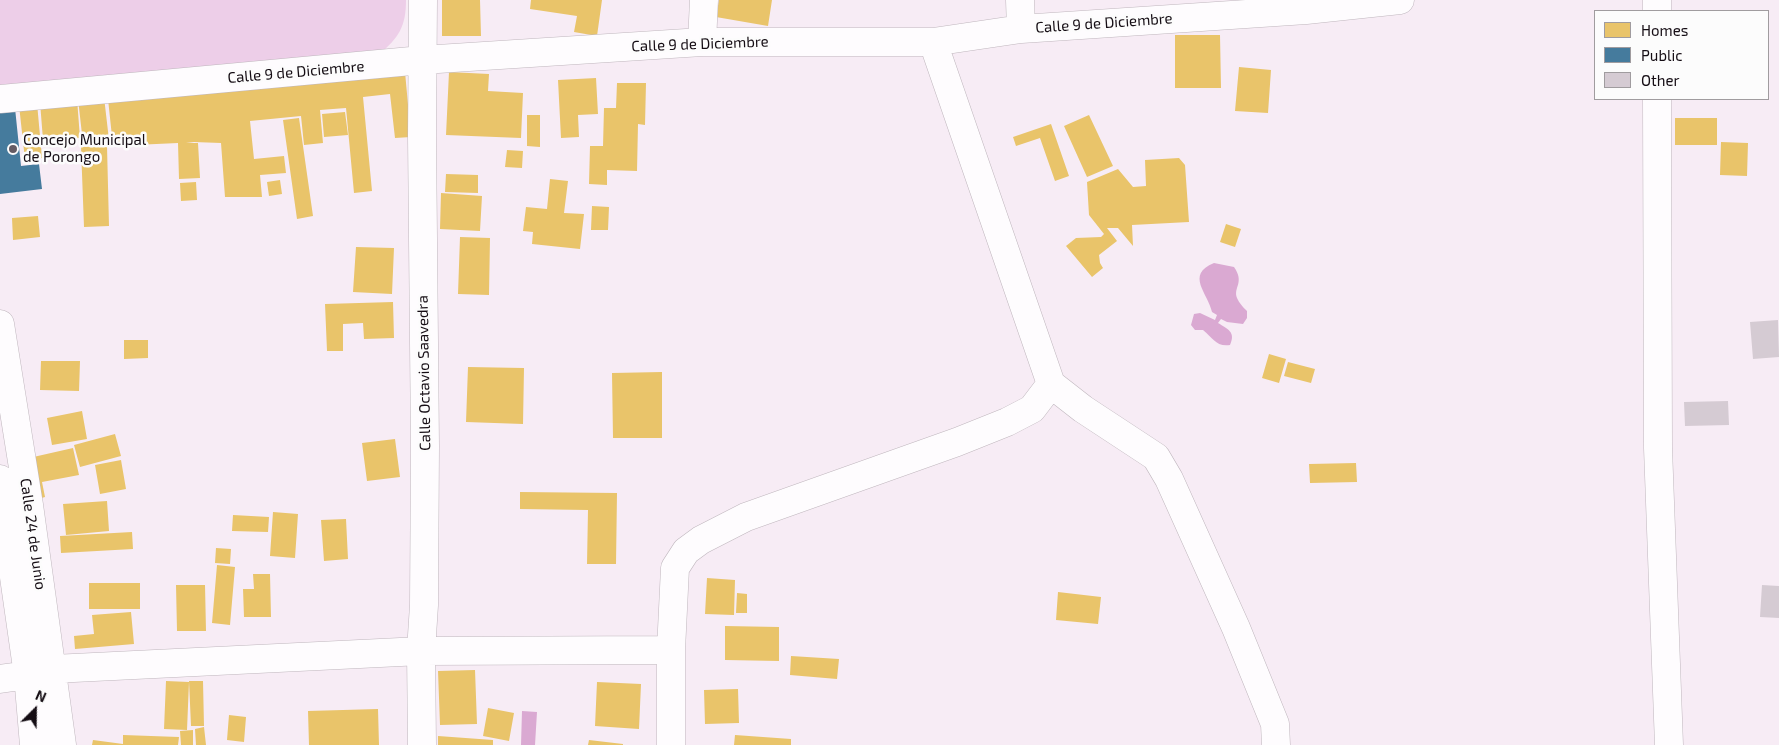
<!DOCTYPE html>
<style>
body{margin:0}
#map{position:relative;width:1779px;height:745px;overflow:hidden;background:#f7ecf5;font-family:"Exo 2",sans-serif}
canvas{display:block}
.legend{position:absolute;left:1594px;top:10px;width:175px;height:90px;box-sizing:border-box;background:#fcfcfc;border:1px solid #a09c9f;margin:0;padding:6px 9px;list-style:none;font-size:15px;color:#150d14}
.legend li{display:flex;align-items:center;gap:10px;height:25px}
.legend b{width:25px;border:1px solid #a09c9f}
.north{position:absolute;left:10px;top:685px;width:50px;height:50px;-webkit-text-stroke:4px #fcfcfc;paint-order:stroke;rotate:23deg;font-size:14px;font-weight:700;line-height:20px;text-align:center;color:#150d14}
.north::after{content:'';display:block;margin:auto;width:18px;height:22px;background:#150d14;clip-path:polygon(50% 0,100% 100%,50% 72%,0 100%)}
</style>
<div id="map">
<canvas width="1779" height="745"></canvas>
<ul class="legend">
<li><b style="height:14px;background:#e9c46a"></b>Homes</li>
<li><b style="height:14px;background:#457b9d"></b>Public</li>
<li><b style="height:14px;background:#d5cbd3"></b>Other</li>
</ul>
<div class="north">N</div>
</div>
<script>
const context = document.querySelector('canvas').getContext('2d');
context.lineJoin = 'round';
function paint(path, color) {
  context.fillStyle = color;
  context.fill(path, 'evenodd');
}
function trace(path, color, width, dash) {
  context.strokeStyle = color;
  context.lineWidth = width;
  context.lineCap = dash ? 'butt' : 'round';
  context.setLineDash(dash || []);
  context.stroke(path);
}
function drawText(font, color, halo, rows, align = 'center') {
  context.font = font + ' "Exo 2",sans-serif';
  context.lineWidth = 5;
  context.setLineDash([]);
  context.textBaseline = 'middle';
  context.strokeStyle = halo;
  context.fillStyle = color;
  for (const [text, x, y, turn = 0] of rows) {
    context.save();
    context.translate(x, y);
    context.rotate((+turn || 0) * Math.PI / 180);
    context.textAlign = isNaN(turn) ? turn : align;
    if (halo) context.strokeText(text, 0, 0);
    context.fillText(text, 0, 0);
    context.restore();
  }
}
paint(new Path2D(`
 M0,0h406c0,26 -7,38 -27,54l-379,31z`), '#edcee8');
paint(new Path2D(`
 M1214,263l20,4c11,16 -1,20 3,31 2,5 7,10 10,13v7l-4,6 -16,-2 -6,-3 -3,4c10,6 18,9 12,22 -14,2 -17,-7 -27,-15h-8l-4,-5 3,-11 6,-1 15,7 2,-5 -5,-3c-4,-19 -27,-37 2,-49z
 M522,711l15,1 -2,33h-14z`), '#daa9d2');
paint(new Path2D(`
 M442,0h38l1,36h-39z
 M531,0h71l-5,36 -23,-4 3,-16 -47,-7z
 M719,0h53l-4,26 -52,-9z
 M1175,35h45l1,53h-46z
 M1239,67l32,3 -3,43 -33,-2z
 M405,72l6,65 -16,1 -5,-44 -27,3 9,94 -18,2 -8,-85 -26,2 3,33 -19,2 -3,-29 -51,5 4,38 30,-3 2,17 -26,2 2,22h-37l-4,-54 -27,-1 -8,1h12l2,35 -21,1 -1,-36 -65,3 -5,-47z
 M449,72l40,2 -1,17 35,2 -2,45 -75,-3z
 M596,78l2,36 -20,1 1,22 -18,1 -3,-58z
 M617,83h29l-1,42 -7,-1 -1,47 -30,-1v15l-18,-1 1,-38h13l1,-38h12z
 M104,97l5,43 -26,3 -5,-44z
 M77,99l3,39 -37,2 -3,-38z
 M37,103l5,55 -17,2 -6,-55z
 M345,112l3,23 -24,2 -2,-23z
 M527,115h13v32l-13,-1z
 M1089,115l24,51 -26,11 -23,-51z
 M299,118l14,98 -16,3 -14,-99z
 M1675,118h42v27h-42z
 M1051,124l18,52 -14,5 -15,-43 -24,8 -3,-9z
 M1721,142l27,1 -1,33 -27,-1z
 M107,146l2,80 -25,1 -3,-80z
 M507,150l16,1 -1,17 -17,-1z
 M1179,158l6,7 4,57 -57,3 1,21 -15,-18h-11l10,13 -18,14 1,8 3,5 -11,9 -26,-31 10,-8 25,-1 3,-3 -15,-19 -2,-33 31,-13 15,18 13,-1 -1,-26z
 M446,174l32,1v18l-33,-1z
 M550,179l18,2 -4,32 20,1 -4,35 -48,-5 1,-12 -10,-1 3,-24 21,2z
 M280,180l2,14 -13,2 -2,-14z
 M196,182l1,18 -16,1 -1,-18z
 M441,193l41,3 -2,35 -40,-2z
 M592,206l17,1 -1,23h-17z
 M38,216l2,21 -27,3 -1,-22z
 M1226,224l15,5 -6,18 -15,-5z
 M460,237l30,1 -1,57 -31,-1z
 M356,247l38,1 -2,46 -39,-2z
 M393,302l1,36 -30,1 -1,-16 -20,1v27h-16l-2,-47z
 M124,340h24v18l-24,1z
 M1269,354l17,5 -7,24 -17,-5z
 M41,361h39l-1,30 -39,-1z
 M1288,362l27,7 -4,14 -27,-7z
 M468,367l56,1 -1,56 -57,-2z
 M662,372v66h-49l-1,-65z
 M82,411l5,28 -35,6 -5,-27z
 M115,434l6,22 -41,11 -6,-22z
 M395,439l5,38 -33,4 -5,-38z
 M73,448l6,27 -37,7 3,15 -7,2 -9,-41z
 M121,460l5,29 -26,5 -5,-29z
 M1356,463l1,19 -47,1 -1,-19z
 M520,492l97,1 -1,71h-29l1,-54 -68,-1z
 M107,501l2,30 -43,4 -3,-31z
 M273,512l25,2 -3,44 -25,-2z
 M233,515l36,2 -1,15 -36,-1z
 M346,519l2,40 -24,2 -3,-41z
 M132,532l1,17 -72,4 -1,-17z
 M216,548l15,1 -1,15 -15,-1z
 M217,565l18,2 -5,58 -18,-2z
 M253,574h17l1,43h-27l-1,-28h11z
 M707,578l28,2 -1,35 -29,-1z
 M89,583h51v26h-51z
 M176,585h29l1,46h-29z
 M1058,592l43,5 -3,27 -42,-4z
 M737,593l10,1v19h-11z
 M131,612l3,32 -59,5 -1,-13 20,-2 -2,-19z
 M725,626l54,1v34l-54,-1z
 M791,656l48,3 -2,20 -47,-4z
 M475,670l2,54 -37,1 -2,-54z
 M166,681l23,1 -2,48 -23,-1z
 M189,681h14l1,45h-13z
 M597,682l44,2 -2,45 -44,-3z
 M738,689l1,34 -34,1 -1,-34z
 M488,708l26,5 -5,28 -26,-5z
 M378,709l1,36h-70l-1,-34z
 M229,715l17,2 -2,25 -17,-2z
 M204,727l2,18h-10l-1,-16z
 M193,730v15h-12l-1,-14z
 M123,735l56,2 -1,8h-86l1,-5 30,4z
 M735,735l56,4v6h-57z
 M438,736l55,4v5h-55z
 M589,740l34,4v1h-35z`), '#e9c46a');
paint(new Path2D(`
 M15,108l6,58 18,-2 3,25 -42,5v-84z`), '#457b9d');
paint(new Path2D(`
 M1778,320l1,37 -26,2 -3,-37z
 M1728,401l1,24 -44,1 -1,-24z
 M1762,585l17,1v32l-19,-1z`), '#d5cbd3');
const minor = new Path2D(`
 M1020,0l1,29
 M1657,0v11
 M702,42l2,-42
 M933,42l118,342 32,25 73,48 13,22 67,149 39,96 1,21
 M0,99l422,-39 280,-18h231l88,-13 285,-19 94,-10
 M1657,99l1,349 11,297
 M0,324l29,181 33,240
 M0,479l28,196 6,70
 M0,679l28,-4 25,-6 368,-18 250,-1
 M422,745l-1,-94 3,-46 1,-159 -3,-310 1,-136
 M671,745v-95l4,-82 11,-17 15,-11 45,-23 211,-75 50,-20 25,-13 19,-25`);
trace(minor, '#bfb6bd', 29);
trace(minor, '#fefcfe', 28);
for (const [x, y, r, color] of [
 [13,149,5,"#645b63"]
]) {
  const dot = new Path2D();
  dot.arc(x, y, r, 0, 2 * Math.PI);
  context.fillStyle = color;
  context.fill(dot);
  trace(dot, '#fcfcfc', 2);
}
drawText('15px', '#150d14', '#fcfcfc', [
 ["Calle 9 de Diciembre",1104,23,-4],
 ["Calle 9 de Diciembre",700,44,-2],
 ["Calle 9 de Diciembre",296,72,-5],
 ["Calle Octavio Saavedra",424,373,-91],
 ["Calle 24 de Junio",33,534,82]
]);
drawText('15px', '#150d14', '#fcfcfc', [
 ["Concejo Municipal",23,140],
 ["de Porongo",23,157]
], 'left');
</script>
